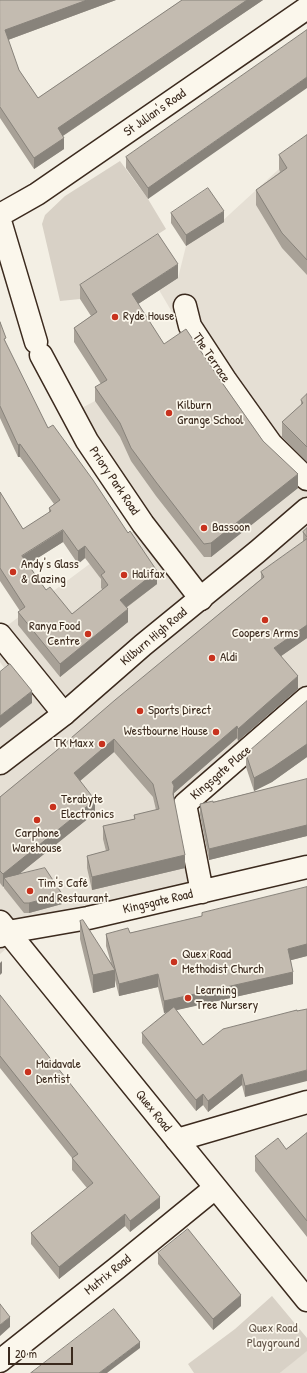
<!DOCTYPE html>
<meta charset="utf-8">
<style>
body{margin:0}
#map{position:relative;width:307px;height:1373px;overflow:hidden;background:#f3efe4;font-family:"Patrick Hand",sans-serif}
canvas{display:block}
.scale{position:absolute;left:8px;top:1347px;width:65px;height:18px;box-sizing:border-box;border:2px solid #3b2a1e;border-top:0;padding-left:5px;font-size:12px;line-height:14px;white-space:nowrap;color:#3b2a1e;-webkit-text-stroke:3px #fbf7ec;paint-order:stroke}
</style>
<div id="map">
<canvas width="307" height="1373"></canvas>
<div class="scale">20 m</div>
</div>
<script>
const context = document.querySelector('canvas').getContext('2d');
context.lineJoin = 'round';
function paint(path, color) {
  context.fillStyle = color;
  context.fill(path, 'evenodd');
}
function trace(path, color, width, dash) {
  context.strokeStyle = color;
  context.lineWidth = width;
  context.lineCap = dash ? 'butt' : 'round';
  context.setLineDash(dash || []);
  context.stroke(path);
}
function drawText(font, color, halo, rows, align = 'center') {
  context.font = font + ' "Patrick Hand",sans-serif';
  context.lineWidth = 3.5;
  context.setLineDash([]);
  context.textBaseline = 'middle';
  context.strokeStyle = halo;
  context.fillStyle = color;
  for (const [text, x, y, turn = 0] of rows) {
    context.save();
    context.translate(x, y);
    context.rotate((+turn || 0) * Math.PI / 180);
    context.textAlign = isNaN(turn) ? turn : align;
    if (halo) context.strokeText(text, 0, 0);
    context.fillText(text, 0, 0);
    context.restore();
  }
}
paint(new Path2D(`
 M307,150v549l-125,104 15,85 -177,49 -20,17v-270l10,-8 -10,-14v-31l143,-107 -71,-111 23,-12 94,-60 -30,-51 19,-12 8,-32 33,-22 60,-55z
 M307,1350v23h-27z`), '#e5dfd4');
paint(new Path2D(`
 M120,161l28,38 18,30 -14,9 6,9 -78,52 -20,2 -18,-77 3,-9 20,-19z
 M272,1296l35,42v13l-27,22h-86l-6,-9 47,-35z`), '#d8d1c6');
const minor = new Path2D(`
 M0,215l37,-21 270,-186
 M0,221l36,121
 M185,306l5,20 36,55 45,63 36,35
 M41,355l46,86 56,83 58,75
 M0,635l64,79
 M202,892l-17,-88 122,-106
 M0,936l8,-4 80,-14 219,-51
 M177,1140l130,-38
 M0,1361l117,-93 98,-80`);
const major = new Path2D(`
 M0,763l64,-49 79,-69 114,-93 50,-43
 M0,922l307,378`);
trace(minor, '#3b2a1e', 25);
trace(major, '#3b2a1e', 25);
trace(minor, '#fbf7ec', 22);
trace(major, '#fbf7ec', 22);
paint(new Path2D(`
 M0,0h116l-108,40 11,30 19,28 144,-98h81l-200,136 1,13 -30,20 -34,-51z
 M307,30l-159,169 -22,-31v-11z
 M307,135v140l-25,-27 -26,-43v-15l24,-18 -1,-3v-14z
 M171,213l53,9 -38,24 -15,-23z
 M178,278l-40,26 26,40 52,30 47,67 35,47 -87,69h-7l-48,-61 -25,-35 -11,-24 -25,-36v-14l6,-3 -27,-42v-14l17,-12 -11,-17v-14z
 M0,322l6,22 42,84 109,156 -31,24 2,14 -68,55 -42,-52v-13l2,-1 -20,-30v-89l23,37 26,-16v-5l5,-4 -34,-47h-2l-18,-39zM63,542l15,22 7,-6 16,21v9l2,2 -31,24 -26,-24 -18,-26z
 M307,394v68l-25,-25v-15l19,-17v-5z
 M307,528v110l-26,18 17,33 -60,52 -1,-3 -63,55v5l11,70 -93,22 -5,-22v-12l19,-5 -3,-12v-13l31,-7v-4l22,-5 -3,-13 -39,-45 -34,29 15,32 -77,62 44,29 -33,9h-5l-20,-25v-2l-1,1 -3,-4v-86l56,-46 205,-172v-7l42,-30v-10z
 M307,701v56l-35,25 -18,9 -8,-24v-13z
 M307,779v57l-98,24 -9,-45v-11l13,-2z
 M307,887v69l-16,4 2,24 -117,26 27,35 94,-35 -52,87 -3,-12 -34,27 -5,-7 -7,6 -54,-68v-10l25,-21 -3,1 -6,-26 -39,9 -4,-16v7l-22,6 -13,-54v-18l31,42 -5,-17v-12l24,-1 72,-17v-3z
 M0,995l160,213 -30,24 -5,-6 -66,53 -28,-35v-11l56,-45 -15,-18v-12l-72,-90z
 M307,1133v104l-52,-66v-15l31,-7z
 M158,1253l83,53 -28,24 -55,-66z`), '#a8a197');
paint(new Path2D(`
 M87,0h29l-111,41v-11z
 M247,0h16l-205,139v-11z
 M307,77v11l-159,111v-11z
 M64,138v11l-30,20v-11z
 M224,211v11l-38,24v-11z
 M178,264v14l-46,30v-14z
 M20,444v13h-2v-12z
 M298,474v14l-87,69v-14z
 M63,530v12l-41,26v-12z
 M85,546v12l-7,6v-13z
 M157,571v13l-37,28v-12z
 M128,609v13l-68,55v-13z
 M307,625v13l-33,23v-13z
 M298,676v13l-60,52v-12z
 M32,691v12l-32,25v-12z
 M237,726v12l-63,55 -1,13 -1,-24z
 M114,739v13l-40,34v-13z
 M307,744v13l-35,25 -18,9v-13z
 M95,800v13l-87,70 -4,-5v8l-1,1v-13z
 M307,825v11l-98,24v-11z
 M185,855v13l-93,22v-13z
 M62,894v10l-33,9v-10z
 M307,944v12l-19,5v-12z
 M2,961v12l-2,2v-12z
 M115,970v17l-22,6v-18z
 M293,972v12l-129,29v-12z
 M158,974v13l-39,9v-12z
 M307,1070v11l-62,16v-11z
 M242,1074v11l-34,27v-11z
 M203,1094v11l-7,6v-11z
 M160,1197v11l-30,24v-11z
 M125,1214v12l-66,53v-12z
 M241,1295v11l-28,24v-11z
 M10,1317v10l-10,9v-11z
 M140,1342v6l-33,25h-8z`), '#88837b');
const building = new Path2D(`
 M0,0h87l-82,30 14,40 19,28 144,-98h65l-189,128 6,10 -30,20 -34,-51z
 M307,30v47l-159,111 -22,-31z
 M307,135v125l-25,-27 -26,-43 31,-22 -8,-13z
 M208,188l16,23 -38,24 -15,-22z
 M158,234l20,30 -46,30 32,50 22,-15 30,45 47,67 35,33 -87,69 -7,1 -48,-62 -25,-34 -11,-25 -25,-36 12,-7 -33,-52 23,-16 -17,-27z
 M0,322l6,16 -2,1 44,89 5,-3 40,55 35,53 2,-2 27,40 -37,29 8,9 -68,55 -42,-52 7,-5 -25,-39v-76l23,37 28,-18 -2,-3 11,-8 -40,-56 -2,1 -18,-39zM63,530l15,21 7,-5 20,26 -4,3 7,10 -36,29 -22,-27 -4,3 -24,-34z
 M307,394v53l-25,-25 21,-19 -2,-3z
 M307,528v9l-4,-5z
 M307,539v86l-33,23 24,28 -60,53 -1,-3 -65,56 2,4 -1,8 12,61 -93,22 -5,-21 22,-6 -6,-24 32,-7 -1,-4 25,-6 -6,-25 -39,-45 -40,34 21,27 -92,74 -3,-3v-74l56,-46 59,-51 149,-123 -3,-5z
 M10,664l22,27 -32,25v-44z
 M307,701v43l-35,24 -18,10 -8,-24z
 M307,779v46l-98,24 -9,-45 13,-3v1z
 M45,868l17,26 -33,9h-5l-20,-25z
 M307,887v57l-19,5 5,23 -129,29 -6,-27 -39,10 -13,-50 22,-6 2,5 72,-17v-3z
 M83,920l32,50 -22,5 -13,-54z
 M0,995l160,202 -30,24 -5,-7 -66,53 -28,-34 62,-50 -21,-25 6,-4 -78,-98z
 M174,1007l29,38 20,-16 74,-19v1l10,-2v61l-62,16 -3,-12 -34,27 -5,-7 -7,6 -54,-67z
 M307,1133v88l-52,-65 23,-18 8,11z
 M188,1229l53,66 -28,24 -55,-66z
 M0,1304l10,13 -10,8z
 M114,1309l26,33 -41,31h-68z`);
paint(building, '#c3bbb0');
trace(building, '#88837b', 1);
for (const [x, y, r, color] of [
 [115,317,4,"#c8321e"],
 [169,413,4,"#c8321e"],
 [204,528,4,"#c8321e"],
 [13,572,4,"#c8321e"],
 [124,575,4,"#c8321e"],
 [265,620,4,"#c8321e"],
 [88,634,4,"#c8321e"],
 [212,658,4,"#c8321e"],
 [140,711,4,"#c8321e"],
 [216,732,4,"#c8321e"],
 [102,744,4,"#c8321e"],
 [53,807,4,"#c8321e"],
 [37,820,4,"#c8321e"],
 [30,891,4,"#c8321e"],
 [174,962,4,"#c8321e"],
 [188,998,4,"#c8321e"],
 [28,1072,4,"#c8321e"]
]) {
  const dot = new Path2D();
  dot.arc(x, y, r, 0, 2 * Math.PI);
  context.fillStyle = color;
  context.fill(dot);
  trace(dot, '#fbf7ec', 1.5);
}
drawText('13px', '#3b2a1e', '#fbf7ec', [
 ["St Julian's Road",155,113,-35],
 ["The Terrace",211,358,56],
 ["Priory Park Road",114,481,56],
 ["Kilburn High Road",154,637,-40],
 ["Kingsgate Place",221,773,-41],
 ["Kingsgate Road",158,902,-13],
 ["Quex Road",153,1111,51],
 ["Mutrix Road",108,1275,-39]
]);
drawText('13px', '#3b2a1e', '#fbf7ec', [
 ["Ryde House",123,317],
 ["Kilburn",177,406],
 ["Grange School",177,421],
 ["Bassoon",212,528],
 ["Andy's Glass",21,565],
 ["& Glazing",21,580],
 ["Halifax",132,575],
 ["Ranya Food",80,627,"right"],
 ["Centre",80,642,"right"],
 ["Coopers Arms",265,634,"center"],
 ["Aldi",220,658],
 ["Sports Direct",148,711],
 ["Westbourne House",208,732,"right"],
 ["TK Maxx",94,744,"right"],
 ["Terabyte",61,800],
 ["Electronics",61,815],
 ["Carphone",37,834,"center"],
 ["Warehouse",37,849,"center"],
 ["Tim's Café",38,884],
 ["and Restaurant",38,899],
 ["Quex Road",182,955],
 ["Methodist Church",182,970],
 ["Learning",196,991],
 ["Tree Nursery",196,1006],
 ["Maidavale",36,1065],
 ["Dentist",36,1080]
], 'left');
drawText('13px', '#625448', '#fbf7ec', [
 ["Quex Road",273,1329],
 ["Playground",273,1344]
]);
</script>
